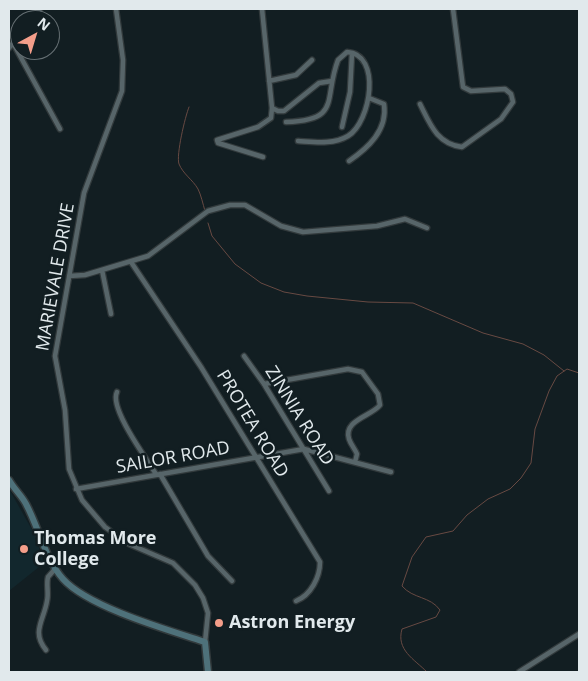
<!DOCTYPE html>
<style>
body{margin:0}
#map{position:relative;width:588px;height:681px;overflow:hidden;background:#121e22;font-family:"Open Sans",sans-serif}
canvas{display:block}
.frame{position:absolute;inset:0;border:10px solid #e1e9ec;pointer-events:none}
.north{position:absolute;left:10px;top:10px;width:50px;height:50px;box-sizing:border-box;background:#121e22;border:1px solid #656f73;border-radius:50%;rotate:39deg;font-size:14px;font-weight:700;line-height:20px;text-align:center;color:#e1e9ec}
.north::after{content:'';display:block;margin:auto;width:18px;height:22px;background:#f49e8a;clip-path:polygon(50% 0,100% 100%,50% 72%,0 100%)}
</style>
<div id="map">
<canvas width="588" height="681"></canvas>
<div class="frame"></div>
<div class="north">N</div>
</div>
<script>
const context = document.querySelector('canvas').getContext('2d');
context.lineJoin = 'round';
function paint(path, color) {
  context.fillStyle = color;
  context.fill(path, 'evenodd');
}
function trace(path, color, width, dash) {
  context.strokeStyle = color;
  context.lineWidth = width;
  context.lineCap = dash ? 'butt' : 'round';
  context.setLineDash(dash || []);
  context.stroke(path);
}
function drawText(font, color, halo, rows, align = 'center') {
  context.font = font + ' "Open Sans",sans-serif';
  context.lineWidth = 5;
  context.setLineDash([]);
  context.textBaseline = 'middle';
  context.strokeStyle = halo;
  context.fillStyle = color;
  for (const [text, x, y, turn = 0] of rows) {
    context.save();
    context.translate(x, y);
    context.rotate((+turn || 0) * Math.PI / 180);
    context.textAlign = isNaN(turn) ? turn : align;
    if (halo) context.strokeText(text, 0, 0);
    context.fillText(text, 0, 0);
    context.restore();
  }
}
paint(new Path2D(`
 M9,489l26,46 9,28 -35,28z`), '#12272d');
trace(new Path2D(`
 M189,107c-4,10 -13,48 -10,57 4,10 14,16 19,25 3,6 5,15 7,22
 M208,223l4,13 23,28 26,19 23,9 23,4 61,6 45,1 70,30 40,11 21,11 20,16
 M427,672c-13,-13 -31,-22 -25,-43l34,-12 4,-7c-10,-14 -27,-11 -38,-24l10,-29 14,-20 27,-6 14,-16 21,-16 22,-10 11,-11 10,-15 4,-34 14,-38 8,-15 10,-7 12,4`), '#684a43', 1);
const street = new Path2D(`
 M116,9l7,51 -1,31 -38,102 -29,163 10,54 4,59 13,31 23,27 24,17 44,19 22,22 8,13 5,15 -3,29
 M262,9l10,99 -1,10 -13,9 -41,13 1,3 45,14
 M31,20l9,-11
 M9,36l11,-6
 M13,43l47,86
 M9,48l8,-10 2,-8
 M269,81l27,-6 16,-15
 M420,104c10,20 17,40 42,43l39,-28 12,-17 -2,-8 -6,-5 -34,2 -8,-4 -10,-78
 M272,108l6,3h6l35,-28 13,-2
 M286,122c56,-2 37,-22 52,-62l9,-8c35,2 24,70 1,84 -15,9 -34,6 -50,5
 M342,127l8,-35 2,-39
 M349,161c19,-13 39,-31 35,-57l-15,-6
 M131,262l70,105 119,195c0,15 -9,33 -24,39
 M102,270l9,44
 M69,276l16,-1 63,-19 60,-45 22,-6h15l36,21 22,6 74,-6 28,-7 22,9
 M244,356l20,28 65,107
 M264,384l84,-15 14,3 16,22 2,11c-8,11 -37,15 -31,34 2,6 6,10 8,15l-2,8
 M117,392c-8,16 29,66 39,82
 M160,474l48,82 24,25
 M76,489l228,-40 87,23
 M46,650c-15,-18 -2,-30 1,-49 2,-8 -1,-16 1,-24l7,-8
 M519,672l60,-38`);
const secondary = new Path2D(`
 M9,480c5,9 13,16 17,24 13,24 19,55 37,75 25,28 105,51 142,63l3,30`);
trace(street, '#323a3c', 7);
trace(secondary, '#323a3c', 9);
trace(street, '#576569', 4.5);
trace(secondary, '#4e717a', 6);
for (const [x, y, r, color] of [
 [24,549,5,"#f49e8a"],
 [219,623,5,"#f49e8a"]
]) {
  const dot = new Path2D();
  dot.arc(x, y, r, 0, 2 * Math.PI);
  context.fillStyle = color;
  context.fill(dot);
  trace(dot, '#121e22', 2);
}
drawText('18px', '#e1e9ec', '#121e22', [
 ["MARIEVALE DRIVE",56,277,-80],
 ["ZINNIA ROAD",299,416,58],
 ["PROTEA ROAD",252,424,59],
 ["SAILOR ROAD",173,458,-10]
]);
drawText('bold 18px', '#e1e9ec', '#121e22', [
 ["Thomas More",34,539],
 ["College",34,560],
 ["Astron Energy",229,623]
], 'left');
</script>
